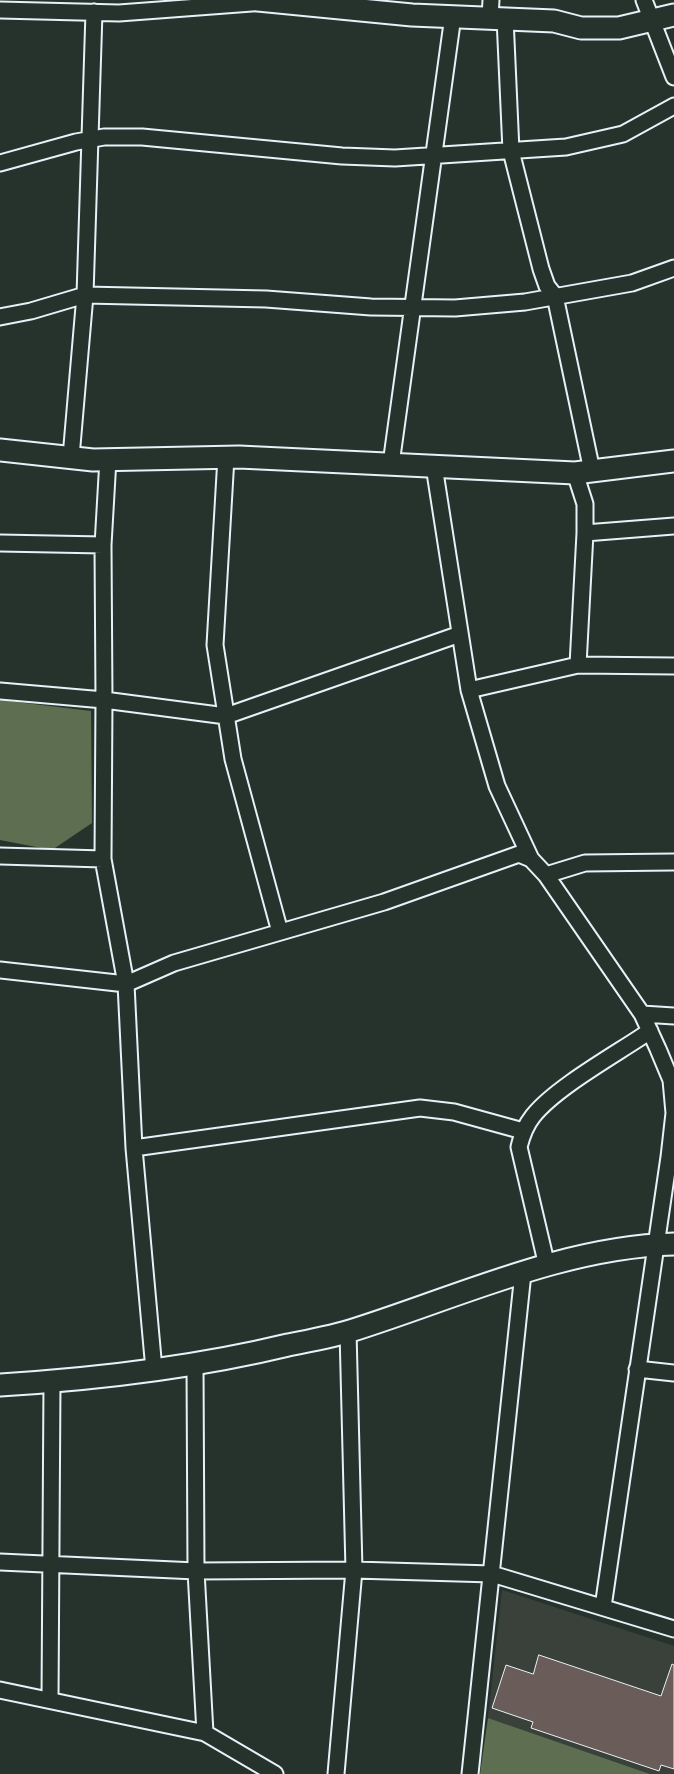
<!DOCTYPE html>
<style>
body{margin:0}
canvas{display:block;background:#26332d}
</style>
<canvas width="674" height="1774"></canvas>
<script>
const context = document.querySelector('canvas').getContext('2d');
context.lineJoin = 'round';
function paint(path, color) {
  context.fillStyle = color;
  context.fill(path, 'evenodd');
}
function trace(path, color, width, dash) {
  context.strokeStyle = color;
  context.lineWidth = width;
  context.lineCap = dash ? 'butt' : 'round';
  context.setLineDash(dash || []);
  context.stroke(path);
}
paint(new Path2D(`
 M502,1590l172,56v128h-24l-162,-56z`), '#3a403a');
paint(new Path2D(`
 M0,700l91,11 1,112 -40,27 -52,-10z
 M488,1718l162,56h-170z`), '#5d6e51');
const building = new Path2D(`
 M539,1655l122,41 11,-32 2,1v104l-13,-4 -2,6 -128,-43 2,-6 -41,-14 14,-43 27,9z`);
paint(building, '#6a5d59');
trace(building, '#e8f1f8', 1);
const street = new Path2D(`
 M644,0l30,77
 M0,10l119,3 146,-11
 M490,17l1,-17
 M505,18l6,133 30,118 6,17 8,10 37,175
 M0,163l76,-21 28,-5h38l200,19 53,2 171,-11 57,-13 51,-28
 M0,317l31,-6 54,-16 181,4 105,8 84,1 70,-6 107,-19 42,-15
 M71,457l14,-162 9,-283
 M226,457l-11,188 18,114 47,173
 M391,464l62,-448
 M434,466l35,224 28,96 34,73
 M575,473l10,31v29l-7,132
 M585,533l89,-7
 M0,543l103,2
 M469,690l109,-25 96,1
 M0,691l104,9 -1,-155 5,-86
 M0,856l103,3
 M0,970l126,14 -23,-125 1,-159 122,16 234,-82
 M642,1014l32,2
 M134,1148l286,-40 34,4 69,19
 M547,1266l-28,-119c3,-12 6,-21 14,-31 23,-29 85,-63 117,-85
 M195,1364l1,207 9,162
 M637,1369l37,4
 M154,1370l-20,-222 -8,-164 48,-21 210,-61 135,-48 12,5 15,16
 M0,1562l196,9 158,-1 138,4 182,55
 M603,1607l66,-450 5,-44 -3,-33 -13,-31 -16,-35 -96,-139 39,-12 89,-1
 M0,1690l205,43 70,41
 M50,1700l2,-318
 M336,1774l18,-204 -6,-239
 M470,1774l53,-501`);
const secondary = new Path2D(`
 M258,0l154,15 142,6 27,7h38l55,-13
 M0,450l93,10 146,-3 336,16 99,-12
 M0,1385c97,-6 193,-17 288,-40 21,-4 42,-8 62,-14 106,-33 212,-84 324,-87`);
trace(street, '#e8f1f8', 19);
trace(secondary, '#e8f1f8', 25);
trace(street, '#26332d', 15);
trace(secondary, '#26332d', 21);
</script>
